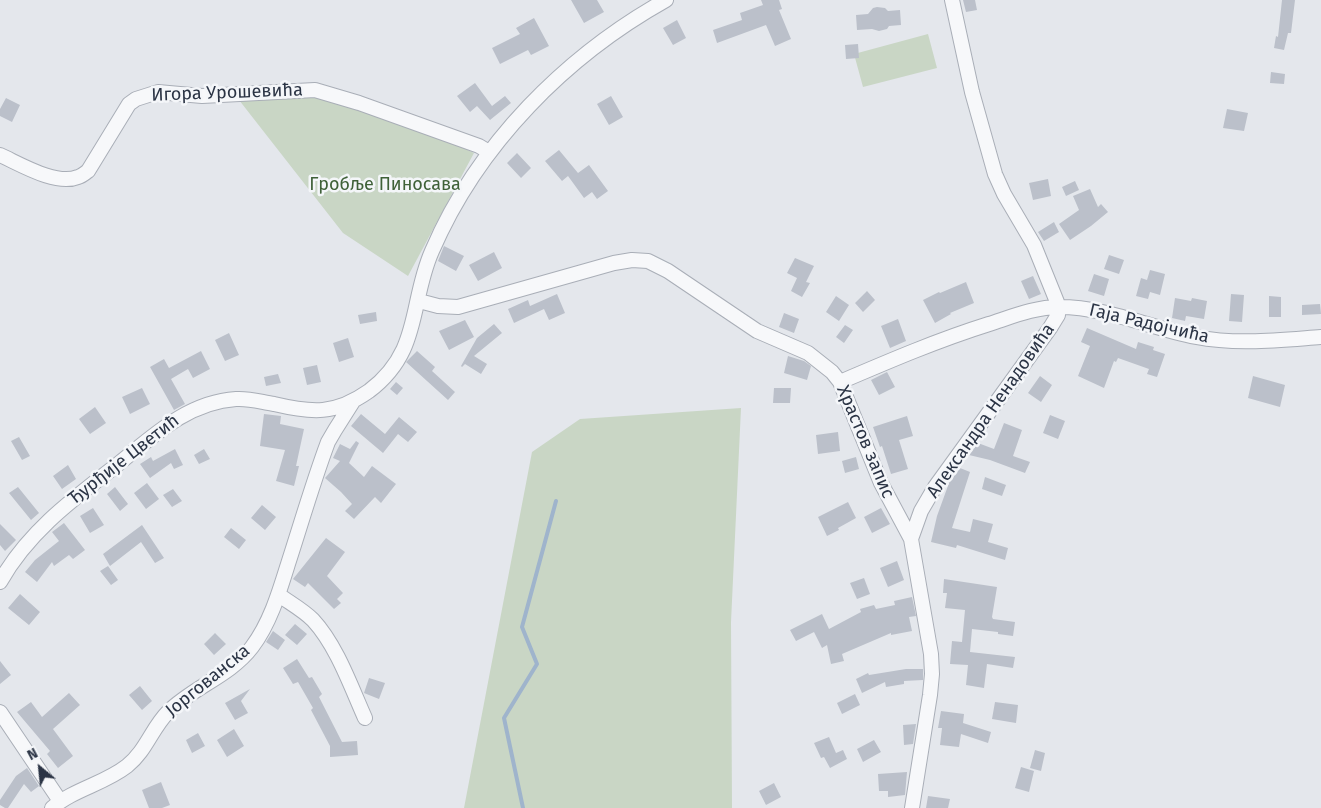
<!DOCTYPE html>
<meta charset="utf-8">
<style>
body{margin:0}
#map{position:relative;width:1321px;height:808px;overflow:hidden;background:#e4e7ec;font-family:"Fira Sans",sans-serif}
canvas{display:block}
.north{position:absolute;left:15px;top:743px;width:50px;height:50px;-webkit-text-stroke:4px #f4f6f9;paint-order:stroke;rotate:332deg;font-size:14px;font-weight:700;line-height:20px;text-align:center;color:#2b3445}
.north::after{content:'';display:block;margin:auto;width:18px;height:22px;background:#2b3445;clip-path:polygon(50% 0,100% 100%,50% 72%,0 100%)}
</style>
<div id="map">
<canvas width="1321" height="808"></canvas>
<div class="north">N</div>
</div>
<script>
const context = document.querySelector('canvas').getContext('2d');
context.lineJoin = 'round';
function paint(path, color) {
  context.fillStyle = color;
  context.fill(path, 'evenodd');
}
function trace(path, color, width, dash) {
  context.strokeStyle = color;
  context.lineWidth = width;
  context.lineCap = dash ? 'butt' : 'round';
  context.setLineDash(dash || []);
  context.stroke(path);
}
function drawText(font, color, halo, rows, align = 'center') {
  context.font = font + ' "Fira Sans",sans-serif';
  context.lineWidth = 5;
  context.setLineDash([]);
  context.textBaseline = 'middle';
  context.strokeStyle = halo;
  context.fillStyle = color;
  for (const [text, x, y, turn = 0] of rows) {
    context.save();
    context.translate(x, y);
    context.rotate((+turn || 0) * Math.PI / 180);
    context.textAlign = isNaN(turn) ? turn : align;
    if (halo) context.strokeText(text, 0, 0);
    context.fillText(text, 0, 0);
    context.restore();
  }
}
paint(new Path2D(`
 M928,34l9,34 -74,19 -9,-33z
 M285,94l36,3 106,34 47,22 -66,123 -65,-43 -104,-133z
 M741,408l-10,214 1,186h-268l68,-356 48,-33z`), '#c9d6c5');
trace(new Path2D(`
 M523,808l-19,-90 33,-54 -15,-37 34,-126`), '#9fb4cc', 4);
paint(new Path2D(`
 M571,0h26l7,12 -20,11z
 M761,0h18l3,9 -3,1 12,29 -16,7 -9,-21 -49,18 -4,-13 29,-10 -2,-7 23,-8z
 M963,0h12l2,10 -11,2z
 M1282,0h13l-4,33h-3l-4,17 -10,-2 2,-12 2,1z
 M877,7l8,1 3,3 12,-1 1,15 -12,1 -2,3 -8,2 -7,-2 -15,1 -1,-15 12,-1 5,-6z
 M534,18l15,28 -18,9 -3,-5 -28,14 -8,-16 28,-14 -4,-6z
 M677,20l9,18 -13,7 -10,-17z
 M858,44l1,14 -13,1 -1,-14z
 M1271,72l14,2 -1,10 -14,-1z
 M475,83l17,23 13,-10 6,7 -21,17 -13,-14 -7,6 -13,-16z
 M611,96l12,21 -14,8 -12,-21z
 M6,98l14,7 -8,17 -12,-6v-7z
 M1227,109l21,4 -4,18 -21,-3z
 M559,150l19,23 11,-8 19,26 -11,8 -5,-7 -8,6 -16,-22 -6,5 -17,-20z
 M517,153l14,15 -10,10 -14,-15z
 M1048,179l3,17 -18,4 -4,-17z
 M1075,181l4,9 -13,6 -4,-9z
 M1090,189l8,18 3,-3 7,8 -17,14 -21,14 -11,-16 20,-14 -6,-14z
 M1054,222l5,10 -15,9 -6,-9z
 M444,246l20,10 -8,15 -18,-10z
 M494,252l8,16 -24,13 -9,-16z
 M1109,255l15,5 -5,14 -15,-5z
 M795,258l19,8 -8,16 4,1 -8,14 -11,-6 6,-13 -10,-5z
 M1150,270l15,4 -5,21 -10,-3 -2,7 -12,-3 5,-18 6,2z
 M1094,274l15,5 -5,17 -16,-5z
 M1033,276l8,18 -12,5 -8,-18z
 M966,282l8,21 -24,10 1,1 -16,9 -12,-23 16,-8 1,1z
 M867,291l8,9 -12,12 -8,-9z
 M557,294l8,19 -16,7 -5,-11 -30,14 -6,-14 20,-9 2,6z
 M1231,294l13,1 -2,27 -13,-1z
 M836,296l13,9 -10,16 -13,-9z
 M1269,296l12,1v20h-12z
 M1175,298l16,3 1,-3 15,3 -3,18 -18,-3 -1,5 -13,-3z
 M1320,304l1,10 -19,1v-10z
 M376,312l1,9 -17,3 -2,-9z
 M784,313l15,6 -5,14 -15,-6z
 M898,319l8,22 -16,7 -9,-22z
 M465,320l9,17 -25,13 -10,-19z
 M494,324l8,9 -28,23 13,8 -6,10 -16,-10 -3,3 -1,-1 16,-28z
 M845,325l8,5 -9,13 -8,-6z
 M1087,328l49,21 2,-7 16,5 -1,3 12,4 -8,23 -10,-3 2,-5 -31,-11 -2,4 -2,-1 -10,27 -26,-12 12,-30 -9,-4z
 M229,333l10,22 -14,6 -10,-21z
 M348,338l6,19 -15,5 -6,-19z
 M201,351l9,18 -17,9 -5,-9 -17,10 14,25 -11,6 -24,-43 14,-8 5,9z
 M417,351l18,16 -3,4 23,21 -7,8 -42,-38z
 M788,356l16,5 7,5 -4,14 -23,-7z
 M317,365l4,17 -14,3 -4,-17z
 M887,372l8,15 -16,8 -8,-15z
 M278,374l3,9 -15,3 -2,-9z
 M1040,376l12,9 -11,17 -13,-9z
 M1253,376l32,9 -5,22 -32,-9z
 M396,382l7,6 -6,7 -7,-6z
 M142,388l8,16 -20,10 -8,-17z
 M774,388h17l-1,15h-17z
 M95,407l11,16 -16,11 -11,-15z
 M264,414l17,2 -1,8 24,5 -8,37h3l-5,20 -18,-5 9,-31 -25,-4z
 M361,414l24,20 14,-17 18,15 -9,10 -10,-8 -15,19 -32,-27z
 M1050,415l15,6 -7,18 -15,-6z
 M907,416l6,20 -14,4 9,29 -17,5 -9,-28 -2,1 -7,-20z
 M1004,423l18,7 -9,26 17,6 -5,11 -35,-13 -21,-5 9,-12 16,6z
 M838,432l2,19 -22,3 -2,-19z
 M19,437l11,19 -8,4 -11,-19z
 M356,441l3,2 -10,20 15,14 8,-11 24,18 -15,19 -6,-6 -21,22 -9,-8 7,-7 -11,-12 -16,-14 15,-17 -7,-3 7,-14 10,5z
 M175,449l8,16 -9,4 -3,-6 -21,15 -10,-14 11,-7 2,4z
 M204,449l6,10 -11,5 -5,-9z
 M856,457l3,12 -14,4 -3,-12z
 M68,465l8,14 -14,10 -9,-13z
 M960,468l10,4 -18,56 18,4 3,-13 20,5 -5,18 20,6 -3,12 -48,-15 -1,3 -25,-6 6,-26 12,-33z
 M985,477l21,8 -4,11 -20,-7z
 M147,483l12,16 -13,10 -12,-16z
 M18,487l21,26 -8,7 -22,-27z
 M115,487l13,17 -8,7 -13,-17z
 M173,489l9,12 -10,6 -9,-12z
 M848,502l8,16 -18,10 1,2 -12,6 -9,-19z
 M262,505l14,12 -11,13 -14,-12z
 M93,508l11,17 -14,8 -10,-17z
 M881,508l9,16 -18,9 -8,-16z
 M64,523l21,27 -12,9 -4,-4 -15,11 -2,-4 -15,20 -12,-10 10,-12 24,-19 -7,-9z
 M0,524l16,16 -11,11 -5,-6z
 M142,525l22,33 -9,5 -14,-21 -31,24 -7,-12z
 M231,528l15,12 -7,9 -15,-12z
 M326,538l19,14 -18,24 16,17 -6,6 4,4 -7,6 -26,-26 -3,4 -12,-8z
 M897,561l7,19 -16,7 -8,-19z
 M108,566l10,14 -7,5 -11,-14z
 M864,578l6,16 -13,5 -7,-16z
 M944,579l53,8 -5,30 1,2 22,3 -2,14 -15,-2v-2l-26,-3 -2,23 45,5 -2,11 -26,-4 -3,24 -18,-3 2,-20 -18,-1 2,-23 10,1 3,-32 -20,-2 2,-15h-4z
 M20,594l20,18 -11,13 -21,-17z
 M912,597l4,19 -7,1 3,14 -21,4v-2l-49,21 2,7 -13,3 -4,-19 -5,3 -8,-16 -18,9 -6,-11 32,-16 7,15 32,-17 -1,-3 14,-4 2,4 19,-4 -1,-4z
 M295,624l12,10 -10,11 -12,-10z
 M273,631l12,9 -7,10 -12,-8z
 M215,633l11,11 -12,11 -10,-11z
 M297,659l12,19 3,-1 10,17 -3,3 23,45 15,-1 1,14 -28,2v-11l-19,-36 2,-2 -15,-26 -5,2 -10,-16z
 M0,661l11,14 -11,9z
 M906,669h17v11l-19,1v3l-18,3 -1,-5 -23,11 -6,-14 12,-6 1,2z
 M369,678l16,5 -6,16 -15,-6z
 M140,686l12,15 -10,9 -13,-15z
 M250,689l-9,12 7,12 -13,7 -10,-17z
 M69,693l11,12 -27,24 20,27 -15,12 -11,-14 3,-3 -33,-39 14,-10 11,15z
 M855,694l5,11 -18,9 -5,-11z
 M995,702l23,3 -2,18 -24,-4z
 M941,711l23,3 -1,9 28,9 -3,11 -27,-9 -2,13 -19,-2 2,-17h-4z
 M916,724l-3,20 -9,1 -1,-20z
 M234,729l10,17 -17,11 -10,-17z
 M198,733l7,13 -13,7 -6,-13z
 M829,737l7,16 7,-3 4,9 -17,9 -6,-11 -3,1 -7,-15z
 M874,740l7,12 -18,10 -6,-13z
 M1035,750l10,3 -4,18 -11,-3z
 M1021,767l13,4 -5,21 -14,-4z
 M27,768l12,18 -8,6 -7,-8 -16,24h-3l-5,-3v-5l16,-24z
 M907,772l-2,23 -17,2v-6h-9l-1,-17z
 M161,782l9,23 -8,3h-13l-7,-18z
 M774,783l7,14 -15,8 -7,-14z
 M928,796l22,3 -2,9h-22z`), '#bbc0ca');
const minor = new Path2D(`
 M0,155c20,9 56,31 78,22 4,-1 7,-4 10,-6l41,-67 7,-5 22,-7 44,4 113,-6 44,13 120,43 10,6
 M419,301l19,5 20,1 156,-44 18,-3 16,1 20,10 89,60 51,22 24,19 8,10 41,101 30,56 20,115 1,20 -2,21 -18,113
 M840,382c49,-21 98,-42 149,-58 22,-7 46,-17 70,-17 48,0 91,21 137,30 41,8 84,3 125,0
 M911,539l10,-28 14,-24 115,-159 8,-13 -1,-13 -23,-57 -30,-51 -9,-20 -23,-82 -20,-92
 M0,582c28,-50 73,-83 117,-117 36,-29 71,-63 119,-66 13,-1 25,3 38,5 38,9 61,11 95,-13 53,-40 40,-88 63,-140 46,-107 134,-195 234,-251
 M279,595c11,8 24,15 34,25 24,26 38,67 52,98
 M0,712l60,89
 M52,808c22,-19 52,-24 75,-42 19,-15 25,-38 41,-54 25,-25 62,-36 84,-65 18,-24 27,-54 36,-83 13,-40 25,-82 40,-122l7,-12 19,-30`);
trace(minor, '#a9aeb7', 16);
trace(minor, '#f7f8fa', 14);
drawText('18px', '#2b3445', '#f4f6f9', [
 ["Игора Урошевића",227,93,-2],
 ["Гаја Радојчића",1149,324,13],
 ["Александра Ненадовића",991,411,-55],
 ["Храстов запис",865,442,67],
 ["Ђурђије Цветић",124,460,-38],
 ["Јоргованска",208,681,-39]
]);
drawText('18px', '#3f6138', '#f4f6f9', [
 ["Гробље Пиносава",385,185]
]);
</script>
